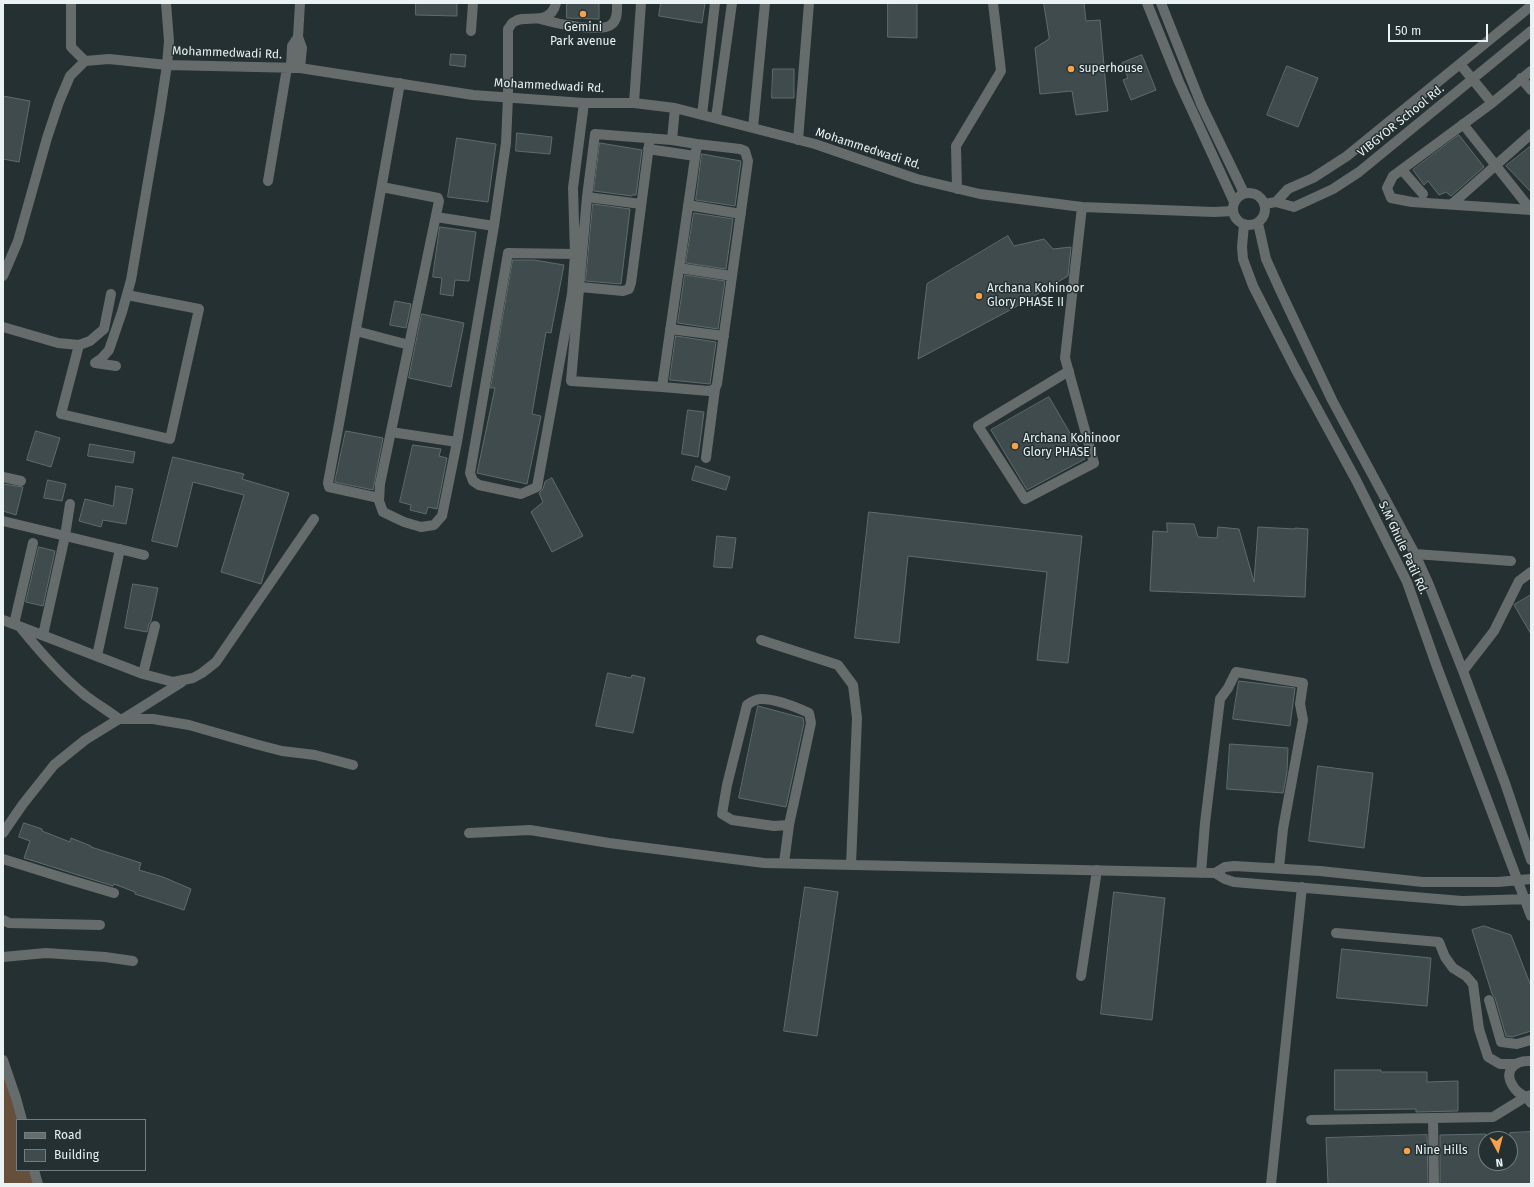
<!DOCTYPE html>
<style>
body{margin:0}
#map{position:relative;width:1534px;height:1187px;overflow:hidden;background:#243032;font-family:"Fira Sans",sans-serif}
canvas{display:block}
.frame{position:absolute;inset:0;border:4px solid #eaf2f3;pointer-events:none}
.legend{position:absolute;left:16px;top:1119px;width:130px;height:52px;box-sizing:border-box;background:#243032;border:1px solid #737e7f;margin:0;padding:5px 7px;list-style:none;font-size:12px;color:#eaf2f3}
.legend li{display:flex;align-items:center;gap:8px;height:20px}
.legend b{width:20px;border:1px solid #737e7f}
.north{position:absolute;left:1478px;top:1131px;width:40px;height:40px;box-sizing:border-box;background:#243032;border:1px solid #737e7f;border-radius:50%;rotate:173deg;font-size:11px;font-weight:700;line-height:16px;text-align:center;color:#eaf2f3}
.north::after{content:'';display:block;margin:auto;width:14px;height:18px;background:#f7a14a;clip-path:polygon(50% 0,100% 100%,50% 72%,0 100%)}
.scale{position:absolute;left:1388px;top:24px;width:100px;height:18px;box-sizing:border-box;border:2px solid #eaf2f3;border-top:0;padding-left:5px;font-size:12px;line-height:14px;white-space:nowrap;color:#eaf2f3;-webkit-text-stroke:3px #243032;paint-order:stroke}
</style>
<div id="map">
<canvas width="1534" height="1187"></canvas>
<div class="frame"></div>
<ul class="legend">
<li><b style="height:5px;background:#666b6c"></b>Road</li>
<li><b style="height:11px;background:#3f4b4d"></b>Building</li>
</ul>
<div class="north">N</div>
<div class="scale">50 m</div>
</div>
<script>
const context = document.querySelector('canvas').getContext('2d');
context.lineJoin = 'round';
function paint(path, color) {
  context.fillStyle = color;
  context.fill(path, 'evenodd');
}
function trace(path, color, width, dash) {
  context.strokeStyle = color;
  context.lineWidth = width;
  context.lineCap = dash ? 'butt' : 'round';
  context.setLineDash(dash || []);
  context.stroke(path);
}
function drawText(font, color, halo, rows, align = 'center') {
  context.font = font + ' "Fira Sans",sans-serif';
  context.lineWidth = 3;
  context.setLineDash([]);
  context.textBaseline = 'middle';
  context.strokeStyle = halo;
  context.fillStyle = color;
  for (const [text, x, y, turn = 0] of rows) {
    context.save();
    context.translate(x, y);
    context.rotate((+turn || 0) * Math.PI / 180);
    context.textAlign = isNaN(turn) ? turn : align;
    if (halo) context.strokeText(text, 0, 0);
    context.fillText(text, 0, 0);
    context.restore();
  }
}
paint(new Path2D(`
 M3,1069l14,51v50h16l4,14h-34z`), '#664f3b');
const building = new Path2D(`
 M416,3h41v13l-41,-1z
 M567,3h32v16l-32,-1z
 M661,3h44l-3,20 -43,-7z
 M888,3h29v35l-29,-1z
 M1044,3h40l2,18 14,-1 8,91 -32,4 -4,-24 -32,3 -5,-46 14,-9z
 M451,54l15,1 -1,12 -15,-2z
 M1142,55l14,35 -25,10 -8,-20 5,-2 -6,-15z
 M1287,66l31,12 -20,49 -31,-12z
 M773,69h21v29h-22z
 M3,96l27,5 -11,61 -16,-3z
 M517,133l35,4 -2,17 -34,-3z
 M1459,135l25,32 -33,29 -5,-4 -7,3 -11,-14 -4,4 -11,-15z
 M457,138l39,6 -8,58 -40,-5z
 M600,143l42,7 -6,45h-4v1l-38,-5z
 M1531,146v46l-25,-26z
 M702,154l39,7 -6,45 -39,-6z
 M593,204l37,5 -9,75 -35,-3z
 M694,213l39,6 -7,50 -40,-6z
 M440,227l36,5 -7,49 -14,-1 -2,16 -13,-2 2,-16 -9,-1z
 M1008,236l6,10 30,-7 9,10 18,-2 -3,29 -56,33 -94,50 9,-75z
 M513,260h21l30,5 -13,68 -5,-1 -14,82 9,2 -14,68 -50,-11 18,-85h-4z
 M685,275l40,6 -7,48 -40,-6z
 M395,301l16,3 -5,24 -16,-3z
 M422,314l42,9 -13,64 -42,-9z
 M676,336l40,6 -6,42 -40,-4z
 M1049,397l36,62 -58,31 -36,-60z
 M688,410l16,2 -6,45 -16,-3z
 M36,431l24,7 -9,29 -24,-7z
 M346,431l37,7 -10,52 -38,-8z
 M90,444l45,8 -2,11 -45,-7z
 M413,445l28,4 -2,7 8,2 -10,51 -9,-2 -2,7 -16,-4 1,-5 -11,-3z
 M173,457l71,17 -2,5 47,14 -28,91 -40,-12 23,-77 -51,-13 -16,65 -25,-6z
 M696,466l34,11 -4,13 -34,-10z
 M552,478l31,58 -31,16 -21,-40 12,-10 -4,-9 4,-4 2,-7z
 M48,480l18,4 -4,17 -18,-3z
 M3,484l20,3 -7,28 -13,-4z
 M116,486l17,3 -7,35 -23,-4 -2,7 -22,-6 6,-22 28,7z
 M869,512l213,24 -14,127 -31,-3 10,-88 -139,-16 -9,87 -44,-5z
 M1167,523l27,1 4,13 19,1 1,-11 21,2 15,53 4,-55 37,2v-1l13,1 -3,68 -155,-6 3,-60 14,1z
 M717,536l19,2 -4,30 -18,-1z
 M39,547l16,4 -12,55 -17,-4z
 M133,584l25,4 -7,33 -2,3 -2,8 -22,-4z
 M1531,595v39l-17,-29z
 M608,673l23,5 1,-3 13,3 -12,55 -37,-7z
 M1239,681l56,7 -5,38 -57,-7z
 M758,706l45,12 1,5 -18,84 -47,-9z
 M1230,744l58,4 -1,24 -4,21 -56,-4z
 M1318,766l55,7 -9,75 -55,-7z
 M24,823l18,6v2l28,11 1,-4 20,8v1l50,16 -2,7 24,7 28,12 -7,21 -49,-16v-2l-21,-8 -1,2 -89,-28 6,-17 -11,-4z
 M805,887l33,5 -21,144 -33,-5z
 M1114,892l51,6 -13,122 -51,-6z
 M1484,926l27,9 20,51v45l-19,6 -6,-1 -11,-38 -3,-4 -20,-64z
 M1342,949l89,9 -4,48 -90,-8z
 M1335,1070h46v2h46v10l31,-1v30l-42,1v-3l-81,1z
 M1531,1132v52h-91v-49l46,-1v29h24v-30z
 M1427,1135l1,49h-100l-2,-46z`);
paint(building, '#3f4b4d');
trace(building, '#5f6c6e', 1);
trace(new Path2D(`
 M71,3v44l14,14
 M300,3l-2,34 4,11 -2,20
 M1147,3l32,79 55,120
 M1161,3l40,101 43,89
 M540,19c14,4 62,15 72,5 6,-5 5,-15 5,-21
 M471,31l2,-28
 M1460,64l32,39
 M291,68l1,-22 6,-9
 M1531,71l-39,32 -99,73 -6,12 4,10 21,4 119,8
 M1521,78l10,12
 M634,103l7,-100
 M675,108l-3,32 25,4
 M702,115l13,-112
 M716,118l16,-115
 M1463,124l68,86
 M753,128l12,-125
 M798,140l11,-137
 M697,144l43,5 5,2 3,10 -31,223 -2,5 -6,2 -47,-4z
 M648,149l47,7
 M1402,170l21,24
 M268,181l19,-113
 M382,187l56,11 1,3 -59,283 -1,17 4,11 21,10 17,5 13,-2 8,-9 15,-74 37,-216 12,-83 2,-46v-68c2,-2 3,-6 6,-7 11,-9 36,6 42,-19
 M957,189l-1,-43 45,-75 -8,-68
 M1233 209a16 16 0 1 1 32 0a16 16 0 1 1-32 0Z
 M587,197l54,7
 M1276,202l18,5 39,-18 26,-17 172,-141
 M1264,204l12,-2 12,-13 25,-11 34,-22 184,-150
 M1452,204l79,-70
 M688,205l53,9
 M436,217l58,9
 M1258,223l8,36 14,31 52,110 83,154 14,31 34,86 42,112 26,77
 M1244,224l-2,23 1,12 10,27 42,82 61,112 51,102 30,85 94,249
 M575,254l-67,-1 -38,220 3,8 6,4 42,9 16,-7 35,-193 3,-40 -2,-66 11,-85
 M679,268l53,8
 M3,276l15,-35 29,-103 12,-36 11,-26 15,-15 24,-2 58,6 133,3 173,27 111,8h50l41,5 140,36 102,35 63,15 102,13 132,5 19,-1
 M580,287l43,4 6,-2 2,-6 19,-145
 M3,327l55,16 21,2 11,-4 14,-12 7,-35
 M670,329l54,7
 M356,331l53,14
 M79,345l-18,69 109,25 29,-130 -72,-14
 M116,366l-21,-3 6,-4 8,-9 13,-38 9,-32 29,-169 7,-46 2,-24 -3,-38
 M1069,371l-91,55 47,73 69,-36 -29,-105 17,-151
 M662,387l-91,-6 16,-184 8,-63 77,6
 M391,432l66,10
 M706,458l9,-69
 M3,477l18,4
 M379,498l-50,-11 -1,-4 13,-70 59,-330
 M3,521l141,34
 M1415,554l96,7
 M3,620l140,54 30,8 20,-4 9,-5 14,-11 98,-143
 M14,624l19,-81
 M20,627c20,25 41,49 66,69 11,8 22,15 33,23
 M43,635l22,-99 5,-32
 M761,640l77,25 15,20 4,33 -6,147
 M97,656l23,-107
 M1463,671l31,-40 25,-50 12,-9
 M143,674l12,-48
 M123,719l59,-37
 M3,833l20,-29 31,-39 31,-25 34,-21h34l36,6 66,19 27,7 33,4 38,10
 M469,833l61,-3 79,13 155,20 451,10 10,6 9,3 228,19 69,-2
 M3,859l64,20 47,14
 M784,863l5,-38 22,-102 -2,-10c-13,-6 -33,-14 -48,-14 -6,0 -10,3 -14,6l-20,80 -5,29 10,6 42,6 15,-1
 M1201,873l4,-50 15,-124 8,-11 8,-16 67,11 -3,21 3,16 -20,109 -4,39
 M1215,873l10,-6 9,-1 86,5 103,11h75l33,-3
 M3,920l6,3 91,2
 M1336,933l103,9 6,15 8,11 13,8 7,8 6,45 9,28 12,7h14
 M3,957l43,-4 59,4 28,4
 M1081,976l16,-106
 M1489,1000l12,42 16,2 14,-4
 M3,1060l13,38 6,22
 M1531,1061c-18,-1 -29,11 -16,28 5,7 10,4 16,14
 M1433,1118l1,66
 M1311,1120l182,-3 34,-21 4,-1
 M34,1170l4,14
 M1271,1184l31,-297`), '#666b6c', 10);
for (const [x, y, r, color] of [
 [583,14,4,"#f7a14a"],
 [1071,69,4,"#f7a14a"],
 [979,296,4,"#f7a14a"],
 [1015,446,4,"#f7a14a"],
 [1407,1151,4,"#f7a14a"]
]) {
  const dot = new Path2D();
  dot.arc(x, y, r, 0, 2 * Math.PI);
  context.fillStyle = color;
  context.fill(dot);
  trace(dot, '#243032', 1.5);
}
drawText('12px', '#eaf2f3', '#243032', [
 ["Gemini",583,28,"center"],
 ["Park avenue",583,42,"center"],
 ["superhouse",1079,69],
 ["Archana Kohinoor",987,289],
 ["Glory PHASE II",987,303],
 ["Archana Kohinoor",1023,439],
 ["Glory PHASE I",1023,453],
 ["Nine Hills",1415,1151]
], 'left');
drawText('12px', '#eaf2f3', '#243032', [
 ["Mohammedwadi Rd.",227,53,2],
 ["Mohammedwadi Rd.",549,86,3],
 ["VIBGYOR School Rd.",1401,121,-39],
 ["Mohammedwadi Rd.",868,149,18],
 ["S.M Ghule Patil Rd.",1403,548,65]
]);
</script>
